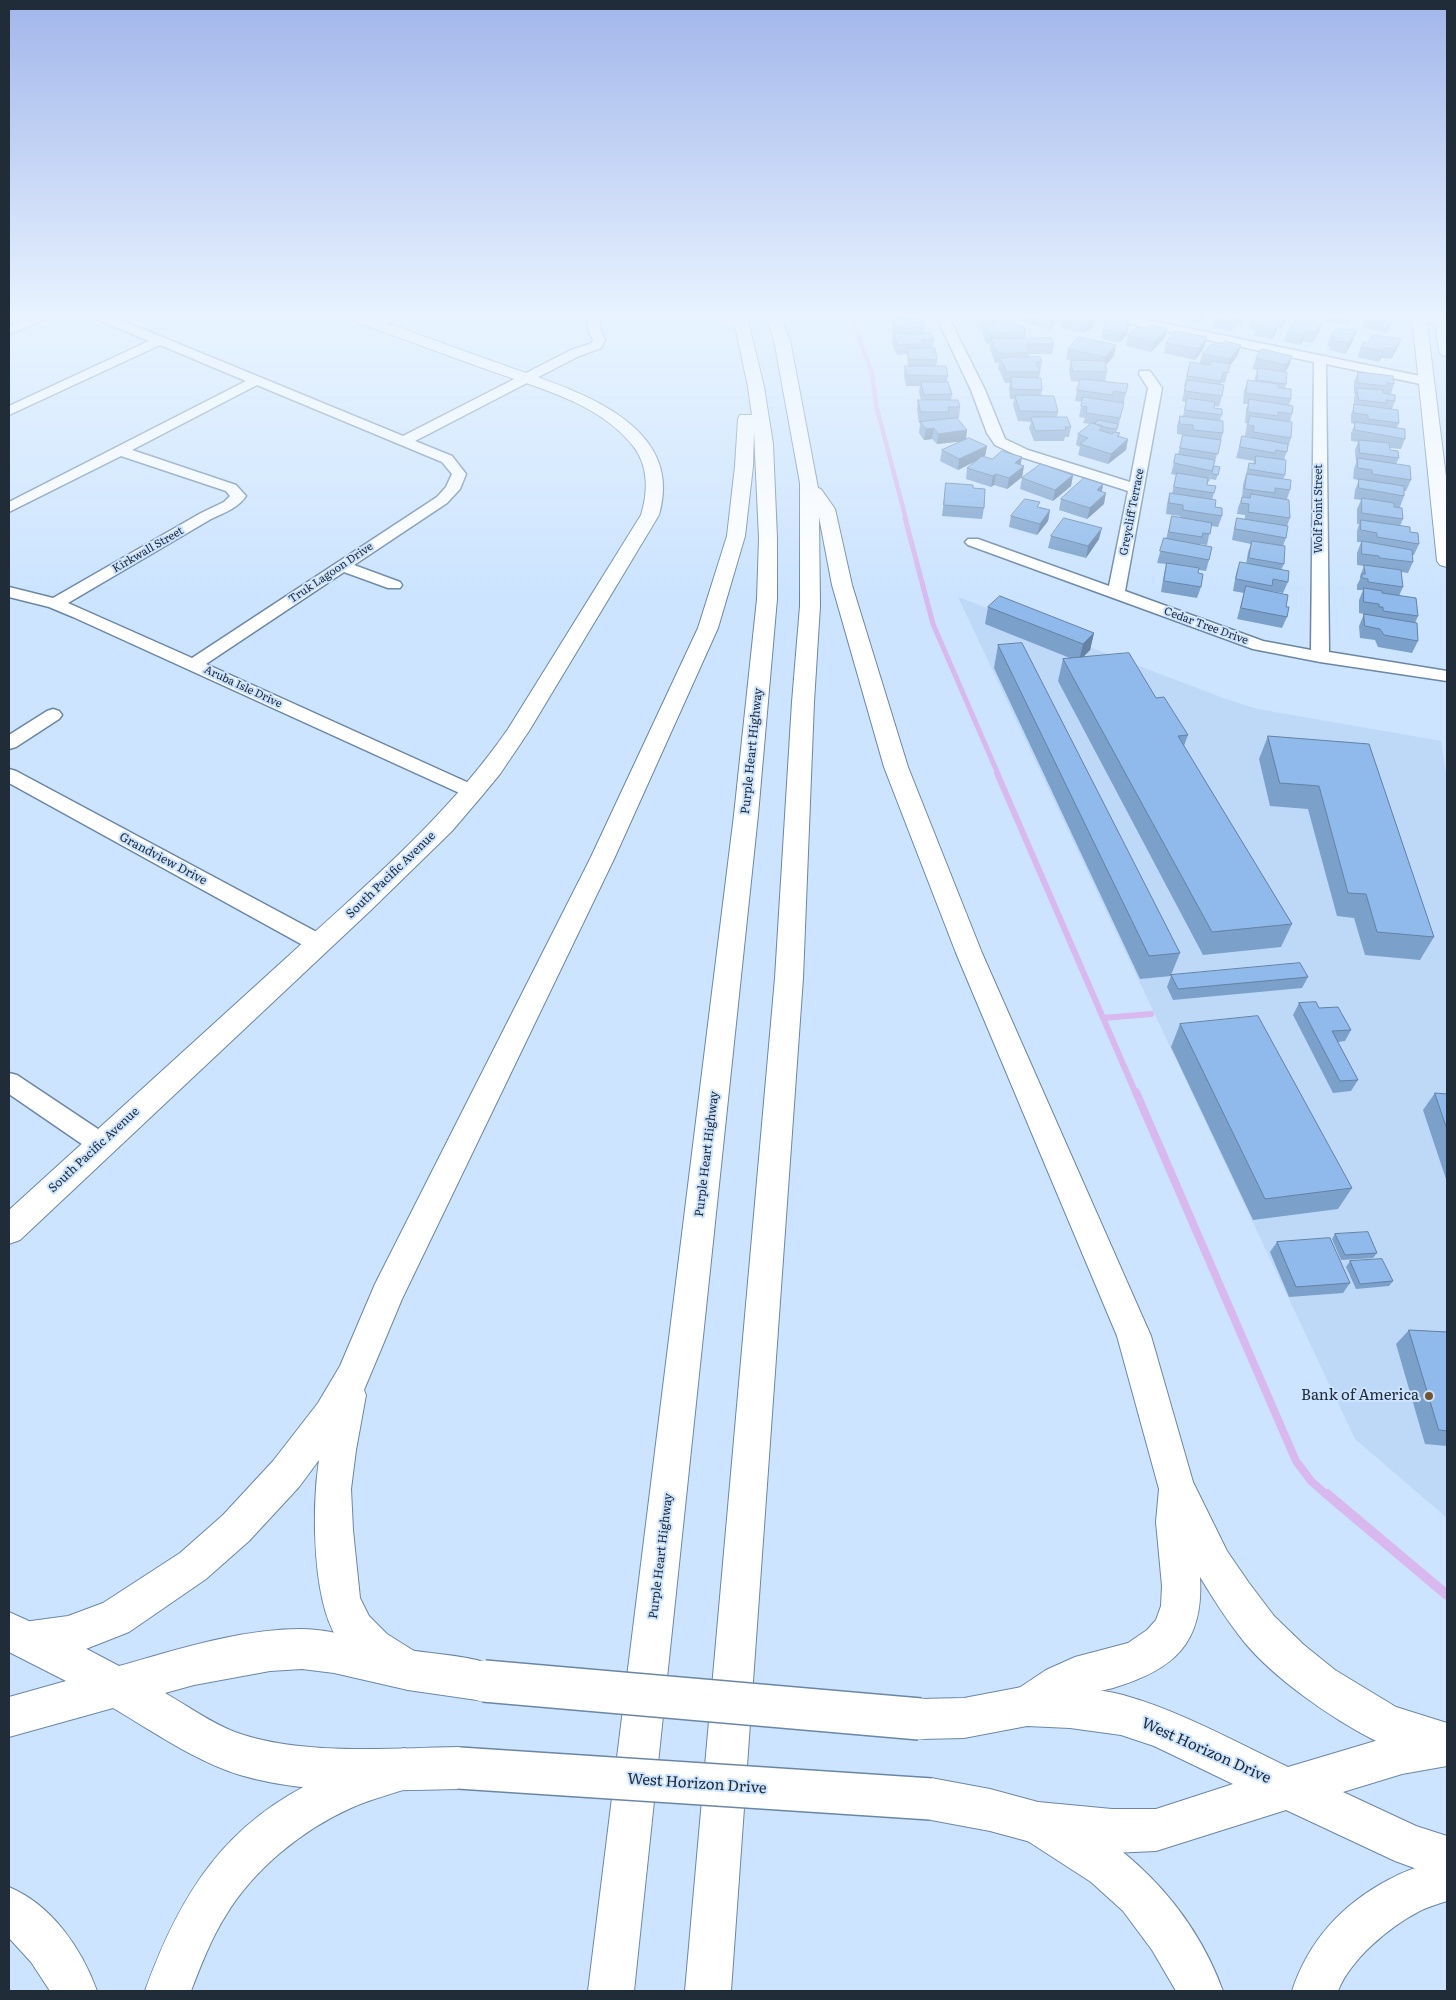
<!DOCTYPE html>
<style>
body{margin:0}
#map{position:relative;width:1456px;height:2000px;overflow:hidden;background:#cce4ff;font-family:Literata,serif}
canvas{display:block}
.frame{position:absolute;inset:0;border:10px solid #202c38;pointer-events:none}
</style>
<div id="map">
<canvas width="1456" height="2000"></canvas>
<div class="frame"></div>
</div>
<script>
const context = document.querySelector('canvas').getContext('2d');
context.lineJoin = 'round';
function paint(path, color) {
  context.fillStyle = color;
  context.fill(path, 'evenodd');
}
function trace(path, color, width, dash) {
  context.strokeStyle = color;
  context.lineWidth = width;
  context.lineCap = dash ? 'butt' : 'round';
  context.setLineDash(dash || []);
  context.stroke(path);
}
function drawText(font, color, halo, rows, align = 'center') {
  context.font = font + ' Literata,serif';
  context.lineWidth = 4;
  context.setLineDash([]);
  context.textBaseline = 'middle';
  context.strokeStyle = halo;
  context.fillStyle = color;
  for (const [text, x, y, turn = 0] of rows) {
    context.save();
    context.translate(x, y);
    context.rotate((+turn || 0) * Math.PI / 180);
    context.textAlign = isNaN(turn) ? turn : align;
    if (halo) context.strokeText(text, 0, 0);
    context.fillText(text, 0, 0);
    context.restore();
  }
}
paint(new Path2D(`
 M958,597l268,102 32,10 183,32 6,39v738l-92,-79z`), '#bed8f8');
trace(new Path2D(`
 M851,316l21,57 4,32 30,114`), '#d9b8ef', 4.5);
trace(new Path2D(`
 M905,518l28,106 65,150`), '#d9b8ef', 5);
trace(new Path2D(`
 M997,773l139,321
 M1103,1018l48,-4`), '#d9b8ef', 6);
trace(new Path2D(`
 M1136,1092l160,369 15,20 17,15`), '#d9b8ef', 8);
trace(new Path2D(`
 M1327,1494l120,101`), '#d9b8ef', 10);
const minor = new Path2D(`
 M32,316h16l-2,3 -37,15v-8z
 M94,316h17l292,120 168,-86 21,-7 1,-4 -4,-6 -2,-17h12l2,17 4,6 -4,9 -22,8 -164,85 37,15 14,18 -6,15 -13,14 -93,62 46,17 2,3 -2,3h-12l-44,-16 -138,92 274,124 3,4 -3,4 -7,2 -7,-2 -393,-179 -24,-10 -40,-10v-10l44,11 148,-85 23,-11 6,-6 -4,-5 -105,-35 -112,56v-10l237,-121 -86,-36 -151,70v-9l140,-65 -53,-22zM257,385l185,77 10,12 -6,13 -9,10 -245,161 -124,-55 143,-84c13,-6 27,-11 35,-23l-10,-11 -104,-35z
 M384,316h16l-2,3 -23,9 -6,-4z
 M936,316h12l37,74 20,49 23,11 102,32 18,-94 -9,-14 1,-3h10l12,17 -37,203 138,50 48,9 3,-288 -203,-42 -6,-4h24l301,62 2,3 -7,4 -99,-21 3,288 118,19v10l-127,-19 -67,-13 -285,-104 -3,-3 3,-3h10l131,47 19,-95 -110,-35 -23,-11 -8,-12 -16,-43z
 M1401,316h31l14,2 1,4 -5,3 -35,-5z
 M53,709l6,2 3,4 -3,4 -43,28 -7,2v-14l38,-24z
 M9,769l7,2 310,166 3,6 -3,6 -8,2 -8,-2 -301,-166z
 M9,1073l8,2 93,62 3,7 -3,7 -9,3 -9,-3 -83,-57z`);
const tertiary = new Path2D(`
 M346,316h21c42,15 83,30 125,45 68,25 196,56 167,154l-130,216 -29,43 -19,23 -29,34 -81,79 -351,330 -11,4v-34c92,-84 184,-167 276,-251 79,-72 162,-142 223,-230l133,-214c7,-22 8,-49 -8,-69 -35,-45 -102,-60 -153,-79 -44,-16 -88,-32 -132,-48z`);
const secondary = new Path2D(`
 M1412,316h14l21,169v82l-7,-2 -3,-4z
 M1434,316h13v41l-5,-2 -3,-3z`);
const primary = new Path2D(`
 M9,1612l55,25 55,29c57,-16 121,-37 182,-37 36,0 72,15 108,21 30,5 61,5 89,17l6,14 -6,14 -14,6 -76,-11 -74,-17 -32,-4 -32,2 -76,14 -29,8c23,13 46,30 70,39 65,24 156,16 224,15l15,6 6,15 -6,15 -15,6c-72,1 -148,7 -219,-14 -45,-14 -86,-43 -127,-67l-104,29v-40l57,-16 -57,-29z
 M1027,1686c31,1 65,1 96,9 57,16 111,46 165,72l114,-34 45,-9v42l-45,8 -59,18 73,34 31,10v44l-52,-19 -109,-51 -130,41 -44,2 -74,-9 -48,-13 -59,-11 -15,-6 -6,-15 6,-15 15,-6 59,11 48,13 74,7h44l77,-25 -79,-38 -33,-11 -51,-7 -43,-2 -63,12 -44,1 -14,-6 -6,-14 6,-14 14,-6 44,-1z`);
const motorway = new Path2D(`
 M733,316h14l17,71 9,57 4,94v61l-19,216 -124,1176h-46l146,-1176 23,-216 2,-61 -5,-106 -1,34 -8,70 -27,92 -104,231 -212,440 -38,91 2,5 -10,55 -5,39 2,41 7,68 9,18 18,18 35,22 6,14 -6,14 -14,6c-24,-10 -49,-25 -66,-45 -31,-37 -30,-139 -23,-185l-20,27 -50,54 -43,38 -77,53 -61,24 -37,5 -14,-6 -6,-14 6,-14 14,-6 37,-5 35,-13 77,-50 43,-38 50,-54 45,-58 22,-37 35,-82 215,-425 108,-231 29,-92 8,-70 3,-47 2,-4h12l-4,-28z
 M766,316h14l10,24 28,148 3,1 14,20 17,76 56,182 74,186 169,383 42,146 34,69 22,32 25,33 30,29 31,25 61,37 51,16v42c-24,-7 -52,-15 -75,-26 -41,-21 -98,-61 -127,-96 -17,-21 -31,-43 -45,-66 4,67 -27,93 -87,111 -11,3 -23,4 -33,8 -19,6 -34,23 -53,30l-14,-6 -6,-14 6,-14 33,-22 29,-13 53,-14 19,-13 9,-10 5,-14 1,-20 -6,-64 3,-33 -42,-153 -161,-383 -72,-186 -52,-182 -13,-68 1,89 -6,96 -11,276 -72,1013h-46l90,-1013 17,-276 8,-96v-123l-26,-143z
 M404,1748l15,6 6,15 -6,15c-22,9 -46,14 -68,24 -49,22 -97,61 -125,107 -15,24 -25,50 -35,76h-46c35,-97 80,-169 177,-213 26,-12 54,-20 82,-30z
 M1038,1802c84,34 154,103 185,189h-47l-24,-41 -29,-39 -32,-29 -68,-44 -6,-15 6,-15z
 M1447,1857v44c-9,3 -20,6 -29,11 -29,15 -68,48 -80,79h-46c17,-51 50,-87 98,-112 18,-10 38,-15 57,-22z
 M9,1887c43,18 73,62 88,104h-47l-19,-29 -22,-24z`);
trace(minor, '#6b86a5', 3);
trace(tertiary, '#6b86a5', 2);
trace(secondary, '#6b86a5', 2);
trace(primary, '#6b86a5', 2);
trace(motorway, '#6b86a5', 2);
paint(minor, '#fff');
paint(tertiary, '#fff');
paint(secondary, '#fff');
paint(primary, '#fff');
paint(motorway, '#fff');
const primaryBridge = new Path2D(`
 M484,1681l436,38
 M459,1768l472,31`);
trace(primaryBridge, '#6b86a5', 44, []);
trace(primaryBridge, '#fff', 41);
paint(new Path2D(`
 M885,316h34v2l6,9 -1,6 10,6 -1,9 4,12 -1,6 12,10 -1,6 5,12 -1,6 9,7 -1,11h-2l9,21 21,7 -2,10 -1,1 8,2 30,-2 -2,8 4,1 -2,11 -15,12 -13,-4 -3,2 -25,-8 1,-11 9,-7 -18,9 -18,-9 2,-11 20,-9 -25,3 -5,-5 -8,1 -5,-7 1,-10h-1l-2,-13 1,-10h3l-2,-8 1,-6h-14l-2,-10 1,-10h3l-1,-12 -10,1 -5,-11 1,-10h1l-2,-5v-6h-5z
 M974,316h30l2,3 -1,2 11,4 10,7 -1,6 29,6 -2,10h-22l-1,3 13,5 -3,16 3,12 -1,6 17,16 -1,5 14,10 -2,10h-4l-1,4h-30l-5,-13 2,-6 -13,-1 -5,-16 1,-6h-4l-1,-11 1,-5h-5l-7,-15 1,-5h-4l-5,-14v-6l-3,1 -5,-9 1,-6h-5l-4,-10z
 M1023,316h40l-13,14 -28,-9z
 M1182,316h22l-6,7 -15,-4v-3z
 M1216,316h29l-2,4 -6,8 -3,-1 -3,4 -19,-4z
 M1288,316l-3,8 -4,5 -3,-1 -3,7 -3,4 -19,-4 2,-4 -6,-2 2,-10z
 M1292,316h28l-4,5z
 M1325,316h29l-6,9 -24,-5z
 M1062,318l33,7 -11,8 -24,-5z
 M1366,318h28l-4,10 -3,5 -25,-5z
 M1129,320l-2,15 -8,8 -18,-4 4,-18z
 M1322,324l-4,10 -6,9 -9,-2 -3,4 -16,-3 3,-10z
 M1145,329h22l-3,10 -13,13 -25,-6 2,-10z
 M1330,336l23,5 -8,13 -16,-4 1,-3 -3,-1z
 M1207,337l-3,11 -9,12 -31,-7 2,-10z
 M1364,342l33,7 -6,10 -10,-1 -2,4 -22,-5 4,-10z
 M1068,349l46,7 -8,9 1,7 -2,10 23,2 -10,44 -2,4 4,1 -1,3 9,3 -2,11 -18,14 -30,-9 2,-8 -4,-2 2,-11 13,-10 -8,-1 2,-5 -6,-1 3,-15 -7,-1 2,-11 4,-8 -10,-1 -2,-11 2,-9 -5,-2z
 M1262,349l27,17 -4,6 1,12 -1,4 6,11 -2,6 3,9 -2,8 1,16 -7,22 1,15 -2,4 7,11 -3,9 3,19 -3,8 -1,12 -3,8 1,18 -3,6 7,12 -5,11 -13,-2 16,16 1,10 -5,11 -45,-9 7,-26 -11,-2 3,-17 4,-12 6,2 2,-12 3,-8 -19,-4 2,-11 3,-11 8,1v-4l-8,-1 1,-6 4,-11 1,-12 6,-22 4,1 1,-3 -18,-3 6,-22 9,2v-1l-6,-1 2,-13h-2l1,-14 2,-5h-5l1,-13 4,-11 6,1 3,-11 -5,-1 4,-11z
 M1202,354l36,1 -9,12 -4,16h-4l-1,2 2,11 -3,11 -4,-1 -1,2 8,7 -2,5 3,13 -9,32v-1l-5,18 -1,-1 -1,4 7,8 -2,7 3,7 7,9 -4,11 -7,-1 -4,19 -7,-1v1l9,15 -3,11 -7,-1 -1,3 3,14 -4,11 -36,-6 3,-18 2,-10 -9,-1 7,-25 2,1 6,-23 8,2v-2l-14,-2 1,-10 3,-11 2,1 4,-19 -5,-1 5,-20h2l5,-19 -6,-1v-8l3,-10h3l3,-14 -4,-1 3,-14h-1l3,-15 3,-10 10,1z
 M1358,372l36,12 -3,10 4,7 -3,8 7,14 -2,5 8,11 -4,10 -11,-1v2l9,8 -3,6 15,16 -5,11h-2v5l-4,11 3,12 -3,7 10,6 9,12 -5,11h-2l1,7 -5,11 -7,-1 2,15 -4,9 19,20 -3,7 3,18 -6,12 -34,-6 -3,-7 -15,-2 -1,-12 5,-12 10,2 -15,-3v-13l4,-10h-6v-5l3,-6v-3l4,-10 -7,-1v-12l4,-11h-4v-11l2,-7h-2v-15l4,-9 -7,-1 1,-9 4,-10 -6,-1 1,-10 2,-6 -1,-13 3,-8 -7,-1v-8l4,-9 -4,-1v-8l3,-10v-7l1,-4 -1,-1v-11z
 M1214,466l6,1 -4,13 -6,-1z
 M1073,475l-2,11 -18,15 -33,-12 2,-11z
 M946,483l27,5 11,20 -2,11 -40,-3z
 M1103,484l-1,7 2,13 -17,15 -28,-9 2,-11z
 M1040,507l10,3 -2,11 -11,14 -28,-8 2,-11z
 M1051,536l48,3 -13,19 -38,-10z
 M988,607l106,26 -4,17 -7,7 73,41 32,37 -4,11 108,178 -11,23 -78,8 -145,-274 5,-22 7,-1 -85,-34z
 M998,645l182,308 -9,22 137,2 -6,11 -129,12 -6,-13 4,-11 -31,3 -146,-311z
 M1268,736l101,8 65,193 -14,23 -55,-5 -11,-37 -17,-2 -29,-107 -38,-3 -11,-47z
 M1299,1003l20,5 32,22 -6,11 -7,1 20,38 -7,11 -18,2 -40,-78z
 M1180,1024l172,164 -14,21 -85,11 -82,-173z
 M1435,1093l12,1v88l-24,-72z
 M1335,1234l42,19 -4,5 -32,2 -9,-21z
 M1277,1242l73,41 -7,10 -54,4 -19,-45z
 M1350,1261l43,20 -4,5 -33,3 -10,-22z
 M1409,1330l38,2v114l-22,-2 -29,-100z`), '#7ba0ca');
paint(new Path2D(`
 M1055,316h8l-13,14 2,-11z
 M1095,316h2l-2,9 -11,8 2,-10z
 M1200,316h4l-6,7z
 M1241,316h4l-2,4 -6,8 3,-10z
 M1287,316h1l-3,8 -4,5 4,-10z
 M1351,316h3l-6,9z
 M1237,317l-3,10 -3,4 3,-10z
 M1280,318l-5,17 -3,4 3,-10 1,-5z
 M1394,318l-4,10 -3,5 4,-10z
 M1129,320l-1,6 1,-1 -2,10 -8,8 2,-10 5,-9z
 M1322,324l-4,10 -6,9 4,-11z
 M1167,329l-3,10 -13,13 3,-10z
 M1306,331l-3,10 -3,4 3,-10z
 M1357,331l-4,10 -8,13 3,-11z
 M1207,337l-3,11 -9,12 3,-11z
 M1401,339l-4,10 -6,10 4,-10z
 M1116,345l-2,11 -11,12 2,-11z
 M1241,345l-3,10 -11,14 3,-10z
 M1385,348l-4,10 -2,4 3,-11z
 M1292,356l-3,10 -6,9 3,-10z
 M934,428l-2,11 -8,1 2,-11z
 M967,430l-1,11 -29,3 1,-10z
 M1128,439l-2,11 -18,14 3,-10z
 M987,446l-2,10 -27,14 1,-11z
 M1022,457l-2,11 -5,-5z
 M1024,466l-2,11 -15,12 2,-11z
 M996,474l-2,11 -3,2 2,-11z
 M1073,475l-2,11 -18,15 2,-11z
 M1103,484l-2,11 -4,-5z
 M1106,493l-2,11 -17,15 3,-11z
 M1050,510l-2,11 -11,14 3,-11z
 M1102,528l-3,11 -13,19 2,-12z
 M1094,633l-4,17 -11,11 4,-17z`), '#6482a4');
const building = new Path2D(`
 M978,316h26l2,3h-26z
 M1040,316h15l-3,3z
 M1064,316h31l-9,7 -24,-5z
 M1110,316l19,4 -3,4 3,1 -8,8 -18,-4 6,-7 -4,-1z
 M1216,316h25l-1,2 -3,-1 -3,4 -19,-4z
 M1254,316h33l-2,3 -5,-1 -4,6 3,1 -4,4 -19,-4 3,-3 -8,-3z
 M1367,316h26l1,2 -3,5 -25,-5z
 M921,318l4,9 -29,1 -3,-9z
 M1297,319l25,5 -6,8 -10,-1 -3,4 -16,-3z
 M1014,320l2,5h6l4,7 -38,1 -5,-8 14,-1 -1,-3z
 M1150,325l17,4 -13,13 -26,-6 9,-9 8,2z
 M1339,328l18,3 -9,12 -16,-3 3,-3 -5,-1z
 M1176,331l31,6 -9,12 -32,-6z
 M931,333l3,6 -13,1 2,4 -25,1 -5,-11z
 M1373,335l28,4 -6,10 -10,-1 -3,3 -21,-4 3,-5h4z
 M1079,337l37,8 -11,12 -37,-8z
 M1051,338l3,6h-28l4,9h-33l-6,-14z
 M1225,341l16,4 -11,14 -28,-5 10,-10 9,2z
 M908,348h27l2,12 -28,-1z
 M1262,349l30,7 -6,9 -30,-7z
 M1040,357l2,5h-6l4,10h-33l-7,-14z
 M1071,360l34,1 2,11 -34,-1z
 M1211,361l19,3 -2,9 -5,-1 -2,9 -34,-5 3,-14 20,3z
 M905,366h41l2,10 -41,-1z
 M1258,368l29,4 -1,12 -29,-4z
 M1358,372l35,4 1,8 -7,-1v3l-29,-3z
 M1011,377l30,1 1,12 -30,-1z
 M1081,379l47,5 -2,9 -12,-2 -2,4 -35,-5z
 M1187,380l37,5 -2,11 -37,-5z
 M1248,380l30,4v4l13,1v10l-45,-6z
 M921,382h27l4,12 -28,1z
 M1357,388l26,2v3l12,2v6l-9,-1 1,3 -28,-3z
 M1015,395l39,1 4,16 -38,-1z
 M1083,397l41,6 -4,15 -34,-5 1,-6 -6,-1z
 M1187,398l28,4 -1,6 8,1v6l-37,-5z
 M1249,399l44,7 -1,8 -14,-2v4l-30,-4z
 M918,400h40l2,7h-12l1,5h-28z
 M1354,404l44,6 1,13 -31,-4v-4l-14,-2z
 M1180,416l43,5v12l-30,-3v-5l-13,-1z
 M1250,416l42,6 -1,16 -38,-6 1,-6 -6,-1z
 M1031,417h36l4,10h-6l1,3 -30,1z
 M957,418l10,12 -29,4 -4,-6 -8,1 -6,-7z
 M1098,420l20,4 -2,5 -13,-2 -8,-3z
 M1355,422l50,7v10l-50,-9z
 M1092,423l11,3 -4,4 13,4 3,-2 5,1 -3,3 11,3 -17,15 -31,-10 8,-6 -10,-4z
 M1183,435l38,5 -3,14 -38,-6z
 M1242,436l46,8 -1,8 -11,-2 -1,3 -35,-6z
 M969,438l18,8 -28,13 -17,-9z
 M1359,440l30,3 1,7 8,1 1,7 -39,-5z
 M1002,451l20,6 -7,6 9,3 -15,12 -13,-4 -3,2 -26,-8 15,-12 10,3z
 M1176,454l39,6 -3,11 -38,-8z
 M1256,456l30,4 -1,15 -37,-6 1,-6 6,1z
 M1358,458l52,8 1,14 -39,-6v-4l-14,-2z
 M1041,464l32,11 -18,15 -33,-12z
 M1214,466l6,1 -2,8 -6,-1z
 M1177,473l31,5 -1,7 9,1 -2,7 -40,-6z
 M1247,474l44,6 -1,10 -15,-2v5l-30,-4z
 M1084,478l19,6 -6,6 9,3 -16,15 -29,-9z
 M1359,479l45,7v10l-45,-8z
 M946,483l27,2v3l12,1 -1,19 -40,-3z
 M1170,493l46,7 -1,7 7,1v8l-39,-6v-5l-14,-2z
 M1251,494l38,6 1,18 -42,-6 1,-8 -8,-1 1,-6 8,1z
 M1362,498l32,5v4l8,1 1,11 -41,-6z
 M1025,499l15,3 -3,5 13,3 -10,14 -29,-8z
 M1172,516l40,7 -2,11 -7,-1 -1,4 -33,-5z
 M1064,518l38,10 -14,18 -37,-10z
 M1237,518l51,8 -2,12 -51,-9z
 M1361,520l49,7v5l8,1 1,11 -42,-7v-4l-16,-3z
 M1164,538l48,9 -3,13 -49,-9z
 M1252,541l33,5 -1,18 -35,-6z
 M1362,541l50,9 1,12 -34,-4v-2l-17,-2z
 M1240,562l49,9 -1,11 -15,-3 -1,7 -36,-7z
 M1167,563l32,5 -1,5 5,1 -2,13 -37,-6z
 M1364,565l37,5 2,17 -35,-5v-3l-6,-1v-4h3z
 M1246,586l42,9 -2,12h3l-2,10 -46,-9z
 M1364,588l18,3v2l34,5 2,18 -35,-5v-4h-4v-3l-15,-2z
 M1000,596l94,37 -11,11 -95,-37z
 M1364,614l53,9 1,18 -34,-6 -4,-6 -15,-3z
 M1022,643l158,310 -31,3 -151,-311z
 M1129,653l27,45 8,-1 24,38 -10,1 114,188 -80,8 -149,-273z
 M1268,736l101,8 65,193 -57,-5 -11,-38 -18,-1 -29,-107 -39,-3z
 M1300,963l8,14 -130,12 -7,-14z
 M1316,1002l3,6 19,-1 13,23 -19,1 26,49 -18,1 -41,-78z
 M1258,1016l94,172 -87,11 -85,-175z
 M1435,1093l12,1v35z
 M1368,1232l9,21 -32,2 -10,-21z
 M1330,1238l20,45 -54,4 -19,-45z
 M1382,1259l11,22 -33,3 -10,-23z
 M1409,1330l38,2v99l-8,-1z`);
paint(building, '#8fbaeb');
trace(building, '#6482a4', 1);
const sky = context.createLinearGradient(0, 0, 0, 596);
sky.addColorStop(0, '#a2b6eb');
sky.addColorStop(0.53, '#e8f3ff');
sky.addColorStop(1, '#e8f3ff00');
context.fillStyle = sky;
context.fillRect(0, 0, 1456, 596);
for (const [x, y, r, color] of [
 [1429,1396,5,"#74542a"]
]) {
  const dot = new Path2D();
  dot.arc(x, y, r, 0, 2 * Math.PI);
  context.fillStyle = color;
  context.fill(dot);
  trace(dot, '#cce4ff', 2);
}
drawText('11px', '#202c38', '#cce4ff', [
 ["Wolf Point Street",1319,509,-90],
 ["Greycliff Terrace",1132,512,-79],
 ["Kirkwall Street",148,550,-30],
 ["Truk Lagoon Drive",331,573,-34],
 ["Cedar Tree Drive",1206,626,20],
 ["Aruba Isle Drive",243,687,25]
]);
drawText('12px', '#202c38', '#cce4ff', [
 ["Purple Heart Highway",752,751,-84],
 ["Grandview Drive",163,859,28],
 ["South Pacific Avenue",391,875,-44],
 ["South Pacific Avenue",94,1150,-43],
 ["Purple Heart Highway",707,1154,-83],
 ["Purple Heart Highway",661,1556,-83]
]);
drawText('15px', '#202c38', '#cce4ff', [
 ["Bank of America",1419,1396]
], 'right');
drawText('15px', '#202c38', '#cce4ff', [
 ["West Horizon Drive",1206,1751,24],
 ["West Horizon Drive",697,1784,4]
]);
</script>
